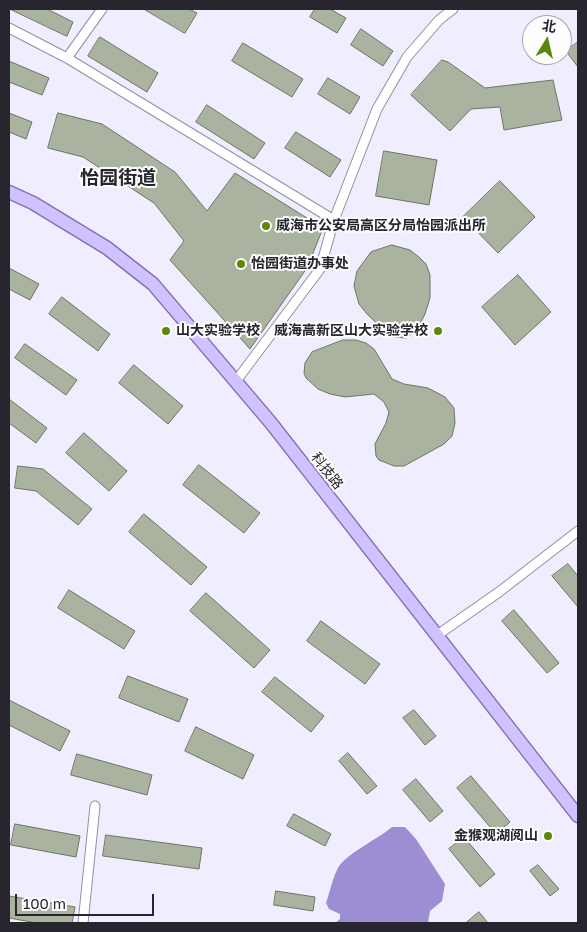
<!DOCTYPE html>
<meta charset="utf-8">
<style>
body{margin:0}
#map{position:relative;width:587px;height:932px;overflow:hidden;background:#f0edfe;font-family:"Golos Text","Noto Sans SC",sans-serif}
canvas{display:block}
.frame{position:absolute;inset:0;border:10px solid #27252d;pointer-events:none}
.north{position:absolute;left:522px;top:15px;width:50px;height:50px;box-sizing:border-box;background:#fdfdfd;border:1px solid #a7a7aa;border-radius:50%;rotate:9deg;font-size:14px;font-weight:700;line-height:20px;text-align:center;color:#27252d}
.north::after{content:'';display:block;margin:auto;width:18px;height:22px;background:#5e850c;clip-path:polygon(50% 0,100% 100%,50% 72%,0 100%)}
.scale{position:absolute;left:15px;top:894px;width:139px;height:22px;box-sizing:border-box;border:2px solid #27252d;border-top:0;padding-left:6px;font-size:15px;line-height:18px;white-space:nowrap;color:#27252d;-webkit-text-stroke:4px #fdfdfd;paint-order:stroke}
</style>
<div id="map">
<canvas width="587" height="932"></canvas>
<div class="frame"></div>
<div class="north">北</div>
<div class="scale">100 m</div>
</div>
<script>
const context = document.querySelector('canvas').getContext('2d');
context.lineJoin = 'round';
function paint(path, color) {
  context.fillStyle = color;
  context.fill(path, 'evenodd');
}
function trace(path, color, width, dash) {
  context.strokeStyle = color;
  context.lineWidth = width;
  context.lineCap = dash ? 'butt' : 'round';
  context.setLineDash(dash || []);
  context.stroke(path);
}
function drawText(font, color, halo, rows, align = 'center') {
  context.font = font + ' "Golos Text","Noto Sans SC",sans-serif';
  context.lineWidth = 4;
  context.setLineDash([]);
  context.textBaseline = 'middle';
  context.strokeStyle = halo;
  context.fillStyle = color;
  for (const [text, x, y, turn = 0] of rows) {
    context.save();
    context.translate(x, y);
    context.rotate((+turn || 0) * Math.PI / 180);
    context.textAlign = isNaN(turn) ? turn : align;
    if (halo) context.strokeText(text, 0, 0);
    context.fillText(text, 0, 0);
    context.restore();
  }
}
paint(new Path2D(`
 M392,827h13l11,12 29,45 -3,17 -12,10 -2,12h-93l5,-4v-5l-11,-5 -3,-6c4,-11 6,-23 11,-33 6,-15 41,-31 55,-43z`), '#9d8ed4');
const building = new Path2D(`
 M10,9h37l26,13 -6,14z
 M144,9h45l8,4 -12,20z
 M315,9h15l16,9 -9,15 -27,-16z
 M361,29l32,22 -10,15 -32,-21z
 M100,37l58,36 -11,19 -59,-36z
 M578,42v25l-12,-16z
 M243,43l60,36 -11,18 -60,-36z
 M442,60l6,2 37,26 68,-8 9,40 -58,10 -4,-23 -29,2 -21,22 -39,-36z
 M9,61l40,17 -7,17 -33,-13z
 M328,78l32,19 -10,17 -32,-20z
 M207,105l58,38 -11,16 -58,-37z
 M9,113l23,9 -6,17 -17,-7z
 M58,113l44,11 73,48 32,39 28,-38 88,55 -16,40 -57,81 -80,-89 14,-19 -30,-38 -71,-46 -35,-9z
 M296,132l45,28 -11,17 -45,-29z
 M384,151l53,9 -8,45 -53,-9z
 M500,181l35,36 -37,36 -35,-36z
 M392,245l18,5 9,7 7,7 4,11v23l-5,16 -8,16 -11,8 -12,-1 -6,-3 -21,-20 -8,-10 -5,-18 3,-15 14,-19z
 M9,268l30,16 -9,16 -21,-11z
 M518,275l33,37 -36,33 -33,-38z
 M62,297l48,37 -12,17 -49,-37z
 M343,340h13l10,3 8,6 18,30 12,5 24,4 17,9 9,11 1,15 -3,13 -8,8 -40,22h-10l-15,-6 -3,-4 -1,-12 11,-21 3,-11 -5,-10 -10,-8 -29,3 -15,-3 -12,-5 -12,-11 -2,-5 1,-10 7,-11z
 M25,344l52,36 -11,15 -51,-37z
 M134,365l49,41 -15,18 -49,-41z
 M9,399l38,29 -11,15 -27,-20z
 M84,433l43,38 -18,20 -43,-38z
 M199,465l61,48 -16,20 -61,-48z
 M18,466l25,3 49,40 -14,16 -42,-34 -21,-3z
 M144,514l63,53 -16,18 -62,-53z
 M568,564l10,12v31l-26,-31z
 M69,590l66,41 -11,18 -66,-41z
 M206,593l64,57 -16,18 -64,-57z
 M514,610l45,53 -12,10 -45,-52z
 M321,621l59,43 -15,20 -58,-43z
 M128,676l60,23 -9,23 -60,-24z
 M275,677l49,39 -13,16 -49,-40z
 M9,700l61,31 -10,20 -51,-26z
 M414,710l22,26 -11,9 -22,-27z
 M196,727l58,28 -11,24 -58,-28z
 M348,753l29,33 -10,8 -28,-33z
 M77,754l75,21 -5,20 -76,-20z
 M471,776l39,46 -14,12 -39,-46z
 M416,779l27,32 -13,11 -27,-32z
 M294,814l37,20 -6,12 -38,-20z
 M15,824l65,12 -4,21 -65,-12z
 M106,835l96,13 -3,21 -96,-13z
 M464,837l31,37 -15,13 -31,-38z
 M538,865l21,24 -9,7 -20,-25z
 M276,891l39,6 -2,14 -39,-6z
 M9,896l66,11 -3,16h-35l-28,-5z
 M479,912l9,11h-22z`);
paint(building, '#aab3a0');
trace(building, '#6c7462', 1);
const street = new Path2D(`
 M9,28l58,30 267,162
 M67,58l35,-49
 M236,381l84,-112 14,-49 43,-111 30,-52 32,-37 14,-11
 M436,636l63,-44 79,-61
 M83,923l12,-117`);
const primary = new Path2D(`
 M9,192l24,11 74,45 46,36 118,139 307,393`);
trace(street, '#928fa3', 11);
trace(primary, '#8171b5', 15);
trace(street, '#fff', 9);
trace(primary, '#d0c2fe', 12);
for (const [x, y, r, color] of [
 [266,226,5,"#5e850c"],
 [241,264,5,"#5e850c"],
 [166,331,5,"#5e850c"],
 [438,331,5,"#5e850c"],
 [548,836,5,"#5e850c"]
]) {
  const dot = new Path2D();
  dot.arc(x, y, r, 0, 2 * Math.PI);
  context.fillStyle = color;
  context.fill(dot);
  trace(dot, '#fdfdfd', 2);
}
drawText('bold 14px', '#27252d', '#fdfdfd', [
 ["威海市公安局高区分局怡园派出所",276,226],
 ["怡园街道办事处",251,264],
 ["山大实验学校",176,331],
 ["威海高新区山大实验学校",428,331,"right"],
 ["金猴观湖阅山",538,836,"right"]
], 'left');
drawText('14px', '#27252d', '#fdfdfd', [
 ["科技路",327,471,52]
]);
drawText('bold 19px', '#27252d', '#fdfdfd', [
 ["怡园街道",118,178]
]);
</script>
